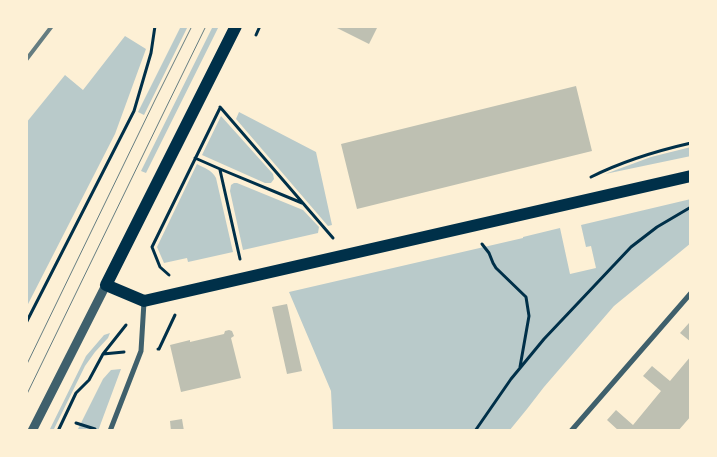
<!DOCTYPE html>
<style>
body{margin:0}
#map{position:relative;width:717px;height:457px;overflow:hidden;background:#fdf0d5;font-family:Helvetica,sans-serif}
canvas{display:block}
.frame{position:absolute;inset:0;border:28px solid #fdf0d5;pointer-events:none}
</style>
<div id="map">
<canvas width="717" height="457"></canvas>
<div class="frame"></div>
</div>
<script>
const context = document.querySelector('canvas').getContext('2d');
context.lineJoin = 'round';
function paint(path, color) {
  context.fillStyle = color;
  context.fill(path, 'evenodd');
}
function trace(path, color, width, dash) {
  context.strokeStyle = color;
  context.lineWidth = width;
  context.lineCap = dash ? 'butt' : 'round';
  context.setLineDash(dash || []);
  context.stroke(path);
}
paint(new Path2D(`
 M181,26h7l-44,89 -6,-3z
 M213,26h6l-73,147 -5,-2z
 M125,36l21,13 -31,85 -89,174v-185l39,-48 18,15z
 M239,112l77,40 16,73 -4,1 -92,-107z
 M221,116l52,58 1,5 -3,4h-6l-63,-28z
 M691,147v9l-86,18 46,-17z
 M197,164c7,4 15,6 19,14l17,74 -45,10 -1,-4 -23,5 -7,-16z
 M234,183h3l66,27 16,17 -1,6 -75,17 -13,-59 1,-6z
 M691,199v44l-77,63 -70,81 -17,22 -18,22h-176l-2,-40 -42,-99 234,-54v-1l37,-9 10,46 26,-6 -5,-22 -5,1 -5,-22z
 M110,333l-2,5 -13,14 -10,14 -32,65h-4l37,-75 18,-21z
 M121,369l-23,62h-21l26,-52 8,-9z`), '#b9caca');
paint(new Path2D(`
 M333,26h45l-9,18z
 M576,86l16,65 -235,58 -16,-65z
 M287,304l15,67 -15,3 -15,-67z
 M689,323l2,1v18l-11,-9z
 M229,330l3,1 2,5 -3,2 10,40 -60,14 -11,-47 20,-5v2l34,-8 1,-3z
 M691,356v60l-13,15h-59l-12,-11 9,-10 17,15 28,-34 -18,-15 9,-10 18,15z
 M182,419l2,12h-13l-1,-10z`), '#bec0b2');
trace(new Path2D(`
 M256,35l4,-9
 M220,107l113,131
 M195,158l25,11 82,34
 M220,170l20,89
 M591,177c32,-16 65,-26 100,-34
 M482,244l7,9 4,10 3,5 30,29 3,19 -9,51
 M169,275l-9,-8 -8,-20 68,-139
 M26,323l108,-212 17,-58 4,-27
 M158,349h1l16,-34
 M103,354l21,-2
 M76,423l19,6
 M58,431l18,-38 13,-13 14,-26 23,-29
 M475,431l36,-52 33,-40 87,-92 26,-20 34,-20`), '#003049', 3);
trace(new Path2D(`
 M110,431l31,-80 3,-49
 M571,431l120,-138`), '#3f606c', 5);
trace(new Path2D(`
 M32,431l74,-146`), '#3f606c', 9);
trace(new Path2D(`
 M236,26l-130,259 38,16 547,-125`), '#003049', 12);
trace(new Path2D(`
 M26,366l129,-266 37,-74
 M26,396l135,-278 45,-92`), '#657d81', 1);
trace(new Path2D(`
 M26,60l26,-34`), '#657d81', 4);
</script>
